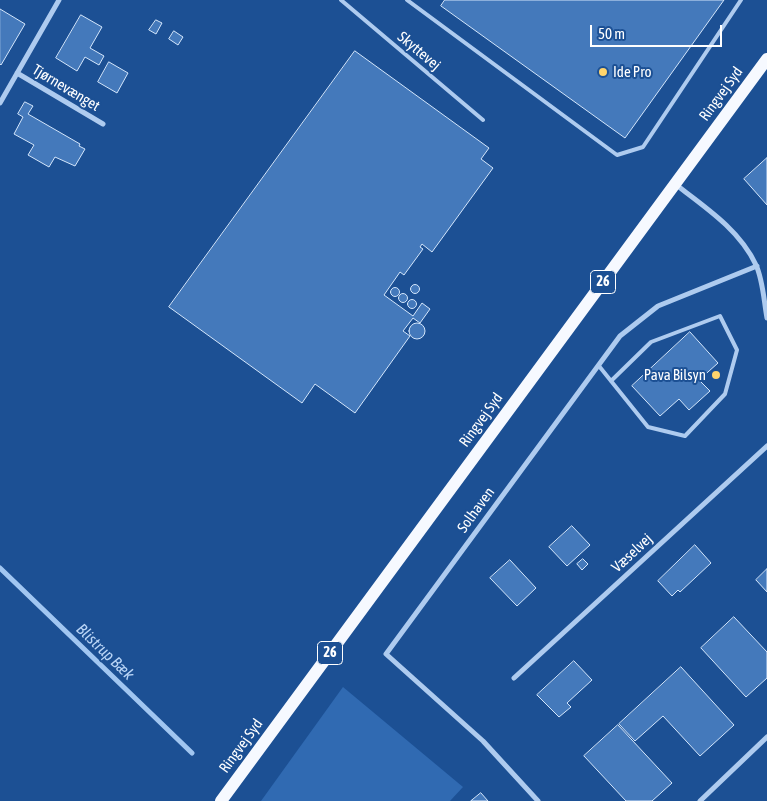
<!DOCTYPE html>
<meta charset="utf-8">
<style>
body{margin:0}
#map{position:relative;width:767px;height:801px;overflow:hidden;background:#1c5094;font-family:"Asap Condensed",sans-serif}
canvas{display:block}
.scale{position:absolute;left:590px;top:25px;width:132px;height:22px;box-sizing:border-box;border:2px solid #fff;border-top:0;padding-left:6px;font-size:15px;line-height:18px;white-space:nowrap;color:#fff;-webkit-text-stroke:4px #1c5094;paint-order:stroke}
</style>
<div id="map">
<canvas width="767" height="801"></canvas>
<div class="scale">50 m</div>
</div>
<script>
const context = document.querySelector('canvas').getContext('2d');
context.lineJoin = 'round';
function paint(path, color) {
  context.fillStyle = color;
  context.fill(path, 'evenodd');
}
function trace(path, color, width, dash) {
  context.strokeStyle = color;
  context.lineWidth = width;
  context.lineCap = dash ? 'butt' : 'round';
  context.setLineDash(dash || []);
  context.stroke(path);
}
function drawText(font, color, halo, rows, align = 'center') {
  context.font = font + ' "Asap Condensed",sans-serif';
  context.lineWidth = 4;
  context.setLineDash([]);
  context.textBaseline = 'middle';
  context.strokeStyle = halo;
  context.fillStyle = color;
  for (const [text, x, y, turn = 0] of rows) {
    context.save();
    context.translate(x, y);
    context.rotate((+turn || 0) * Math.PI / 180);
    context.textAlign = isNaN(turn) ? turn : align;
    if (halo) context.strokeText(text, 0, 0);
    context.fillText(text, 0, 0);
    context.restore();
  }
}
paint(new Path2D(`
 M343,687l120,100 -13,14h-189z`), '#306ab2');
trace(new Path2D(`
 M0,568l192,185`), '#a1c6f1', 5);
const building = new Path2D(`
 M445,0h279l-99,138 -184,-132z
 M0,9l25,15 -24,41 -1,-1z
 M81,15l21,12 -12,21 14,8 -5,9 -14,-8 -8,14 -21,-13z
 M156,20l6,3 -6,11 -7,-4z
 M174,31l9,6 -5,8 -9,-6z
 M355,51l134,97 -8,11 12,9 -61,84 -10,-8 -2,3 3,2 -19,26 -4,-3 -16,23 29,21 9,-13 8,6 -10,14 -7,-5 -10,13 7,5 -55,77 -40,-29 -13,19 -133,-96z
 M109,62l19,11 -11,20 -19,-11z
 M25,102l8,4 -5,8 52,30 -1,2 6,3 -10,17 -20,-9 -6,10 -21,-12 6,-10 -20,-11 9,-17 -5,-3z
 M767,158v47l-23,-26z
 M410.5 289a4.5 4.5 0 1 1 9 0a4.5 4.5 0 1 1-9 0Z
 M390.5 292a4.5 4.5 0 1 1 9 0a4.5 4.5 0 1 1-9 0Z
 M398.5 298a4.5 4.5 0 1 1 9 0a4.5 4.5 0 1 1-9 0Z
 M407.5 304a4.5 4.5 0 1 1 9 0a4.5 4.5 0 1 1-9 0Z
 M409 331a8 8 0 1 1 16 0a8 8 0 1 1-16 0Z
 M690,332l28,31 -19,17 11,11 -21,19 -10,-11 -19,17 -28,-30z
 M572,526l18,19 -23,21 -18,-19z
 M695,545l16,18 -31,29 -2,-2 -6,6 -14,-15z
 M583,559l5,5 -6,6 -5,-6z
 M510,560l26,28 -19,18 -27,-28z
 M767,569v23l-11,-12z
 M734,617l33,35v26l-21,19 -45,-49z
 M574,661l18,19 -25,23 4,4 -12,10 -22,-22z
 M681,667l53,58 -34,31 -37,-40 -28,25 -16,-17z
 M618,725l54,58 -20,18h-26l-42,-45z
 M481,793l7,8h-17z`);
paint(building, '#4479bb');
trace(building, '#d4e6fb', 1);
trace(new Path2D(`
 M341,0l142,120
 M407,0l210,155 26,-8 98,-147
 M599,366l49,61 37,9 40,-42 12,-44 -17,-34 -69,26 -40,39`), '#aecbef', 4);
trace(new Path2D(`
 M17,73l86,51
 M0,103l59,-103
 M675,184c30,23 65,46 81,81 7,15 8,37 11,53
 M514,678l253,-232
 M538,801l-55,-60 -97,-87 234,-318 38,-30 99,-40
 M700,801l67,-64`), '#aecbef', 5);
trace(new Path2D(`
 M221,801l546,-742`), '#f6f9ff', 12);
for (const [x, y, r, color] of [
 [603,72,5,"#ffd46c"],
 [716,375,5,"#ffd46c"]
]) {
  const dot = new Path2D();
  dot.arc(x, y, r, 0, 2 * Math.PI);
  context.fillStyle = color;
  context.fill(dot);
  trace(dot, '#1c5094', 2);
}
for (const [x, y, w] of [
 [603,282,25],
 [330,653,25]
]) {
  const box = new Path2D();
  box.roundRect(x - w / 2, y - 11.5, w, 23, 4);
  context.fillStyle = '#1c5094';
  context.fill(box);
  trace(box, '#fff', 1);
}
drawText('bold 14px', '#fff', null, [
 ["26",603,282],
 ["26",330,653]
]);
drawText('15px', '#fff', '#1c5094', [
 ["Skyttevej",419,51,40],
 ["Tjørnevænget",66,88,31],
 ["Ringvej Syd",721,94,-54],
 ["Ringvej Syd",481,420,-54],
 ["Solhaven",476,510,-54],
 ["Væselvej",632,553,-43],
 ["Ringvej Syd",241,746,-54]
]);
drawText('15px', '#fff', '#1c5094', [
 ["Ide Pro",613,72],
 ["Pava Bilsyn",706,375,"right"]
], 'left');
drawText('italic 16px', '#bad5f6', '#1c5094', [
 ["Blistrup Bæk",105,652,44]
]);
</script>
